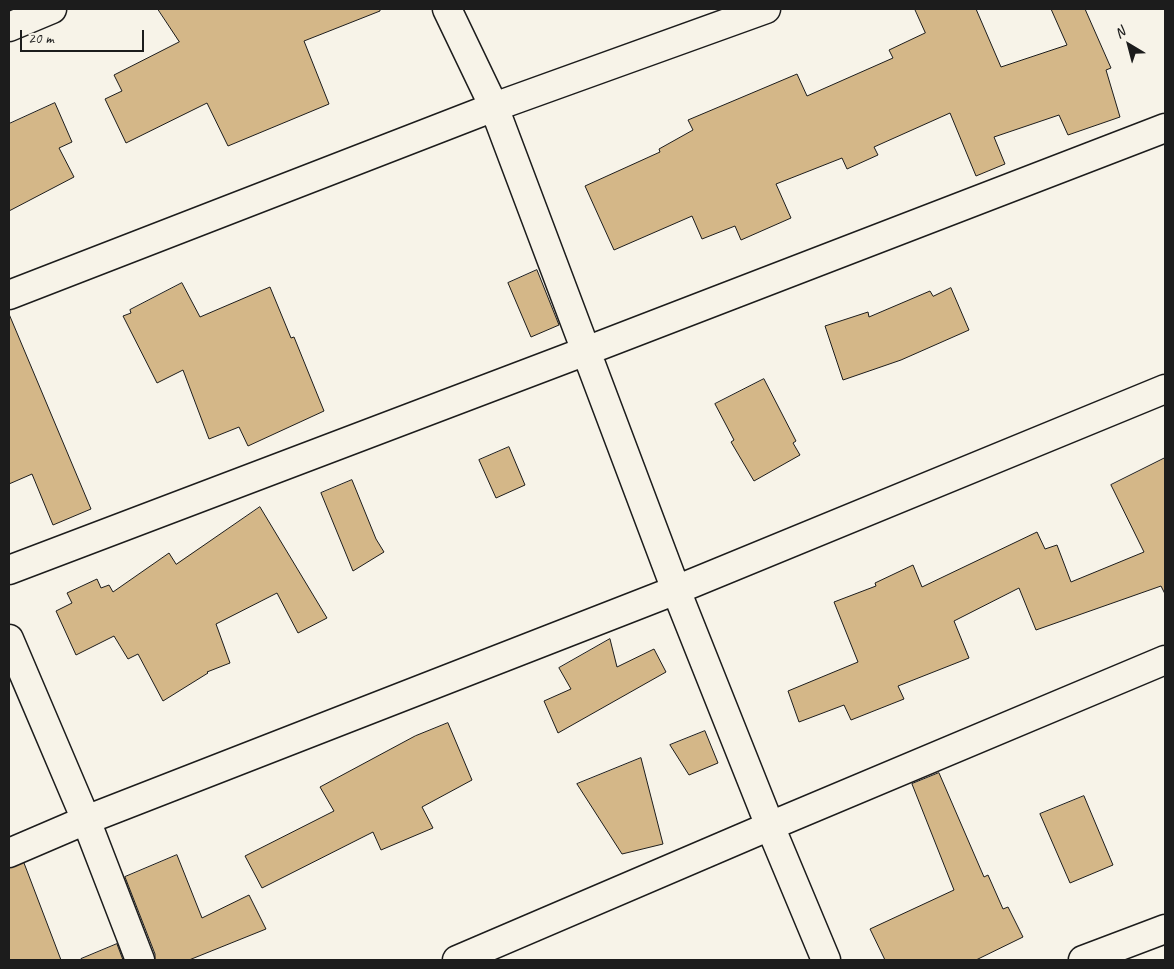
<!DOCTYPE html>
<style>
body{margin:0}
#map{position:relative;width:1174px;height:969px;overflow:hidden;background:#f7f3e8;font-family:Caveat,sans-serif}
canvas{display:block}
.frame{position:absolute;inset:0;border:10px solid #1c1c1c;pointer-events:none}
.north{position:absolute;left:1104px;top:20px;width:50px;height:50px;-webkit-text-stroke:4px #f7f3e8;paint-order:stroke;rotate:323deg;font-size:14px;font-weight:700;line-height:20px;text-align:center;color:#1c1c1c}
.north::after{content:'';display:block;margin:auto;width:18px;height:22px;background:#1c1c1c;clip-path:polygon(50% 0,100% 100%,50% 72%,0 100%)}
.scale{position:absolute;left:20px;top:30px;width:124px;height:22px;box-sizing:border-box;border:2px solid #1c1c1c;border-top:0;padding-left:6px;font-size:15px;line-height:18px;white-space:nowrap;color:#1c1c1c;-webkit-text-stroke:4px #f7f3e8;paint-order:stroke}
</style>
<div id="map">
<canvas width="1174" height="969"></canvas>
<div class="frame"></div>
<div class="north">N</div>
<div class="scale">20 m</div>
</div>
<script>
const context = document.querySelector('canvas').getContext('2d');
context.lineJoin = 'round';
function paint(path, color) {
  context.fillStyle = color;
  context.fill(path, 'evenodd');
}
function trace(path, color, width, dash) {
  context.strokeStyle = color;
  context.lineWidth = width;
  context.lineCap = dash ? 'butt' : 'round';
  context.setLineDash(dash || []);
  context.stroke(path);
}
const building = new Path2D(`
 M158,9h222v2l-76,30 25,63 -101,42 -21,-43 -81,40 -21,-44 17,-8 -8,-16 65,-33z
 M915,9h61l25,58 66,-22 -16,-36h34l26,59 -5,2 14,47 -52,18 -9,-20 -65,22 11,27 -29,12 -26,-63 -76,34 4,8 -31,14 -5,-11 -66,26 15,34 -50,22 -6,-14 -33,13 -10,-23 -78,34 -29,-64 75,-34 -1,-3 34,-19 -5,-10 109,-46 10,22 86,-38 -4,-8 36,-17z
 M55,103l17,39 -13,6 15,29 -65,34v-87z
 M537,270l22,55 -28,12 -23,-54z
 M182,283l18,34 70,-30 21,51 3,-1 30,74 -76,35 -9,-19 -30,12 -26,-69 -26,13 -34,-67 8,-3 -1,-3z
 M951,288l18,42 -68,30 -58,20 -18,-54 43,-14 1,5 61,-26 3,5z
 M9,314l82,195 -38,16 -21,-51 -23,10z
 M764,379l32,62 -3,2 7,12 -46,26 -23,-39 3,-2 -19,-36z
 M509,447l16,38 -29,13 -17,-38z
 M1165,458v136l-4,-8 -125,44 -17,-42 -65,33 15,37 -71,28 6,13 -53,21 -7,-15 -45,17 -11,-31 70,-29 -24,-60 42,-16 -1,-3 38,-18 9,22 115,-55 8,17 12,-4 14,37 73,-30 -33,-67z
 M352,480l24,59 8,13 -31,19 -32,-78z
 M260,507l67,111 -29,15 -21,-40 -61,31 14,39 -23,9 1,1 -45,28 -25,-47 -10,5 -14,-23 -38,19 -20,-44 16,-8 -5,-10 30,-14 4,9 8,-3 4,7 56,-39 7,11z
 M610,639l7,28 37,-18 12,23 -108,61 -14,-32 27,-12 -12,-21z
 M448,723l24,57 -50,27 11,21 -52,22 -8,-18 -111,56 -17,-32 89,-45 -14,-24 95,-51z
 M705,731l13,32 -29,12 -19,-30z
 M641,758l22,86 -41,10 -45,-70z
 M939,773l45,104 4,-2 15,34 5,-2 15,30 -47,23h-91l-15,-31 84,-39 -42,-106z
 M1084,796l29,69 -43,18 -30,-69z
 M177,855l25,63 47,-23 17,34 -77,31h-34v-6l-30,-77z
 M24,863l37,97h-52v-92z
 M117,944l6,16h-42v-1z`);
paint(building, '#d4b788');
trace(building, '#1c1c1c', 1);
const street = new Path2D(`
 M447,9l47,98 182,483 94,236 56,134
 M9,27l43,-18
 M9,295l485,-188 272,-98
 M9,570l577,-219 579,-223
 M9,639l77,181 54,140
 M9,853l77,-33 590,-230 489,-201
 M457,960l313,-134 395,-166
 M1083,960l82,-31`);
trace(street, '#1c1c1c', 31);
trace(street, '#f7f3e8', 28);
</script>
